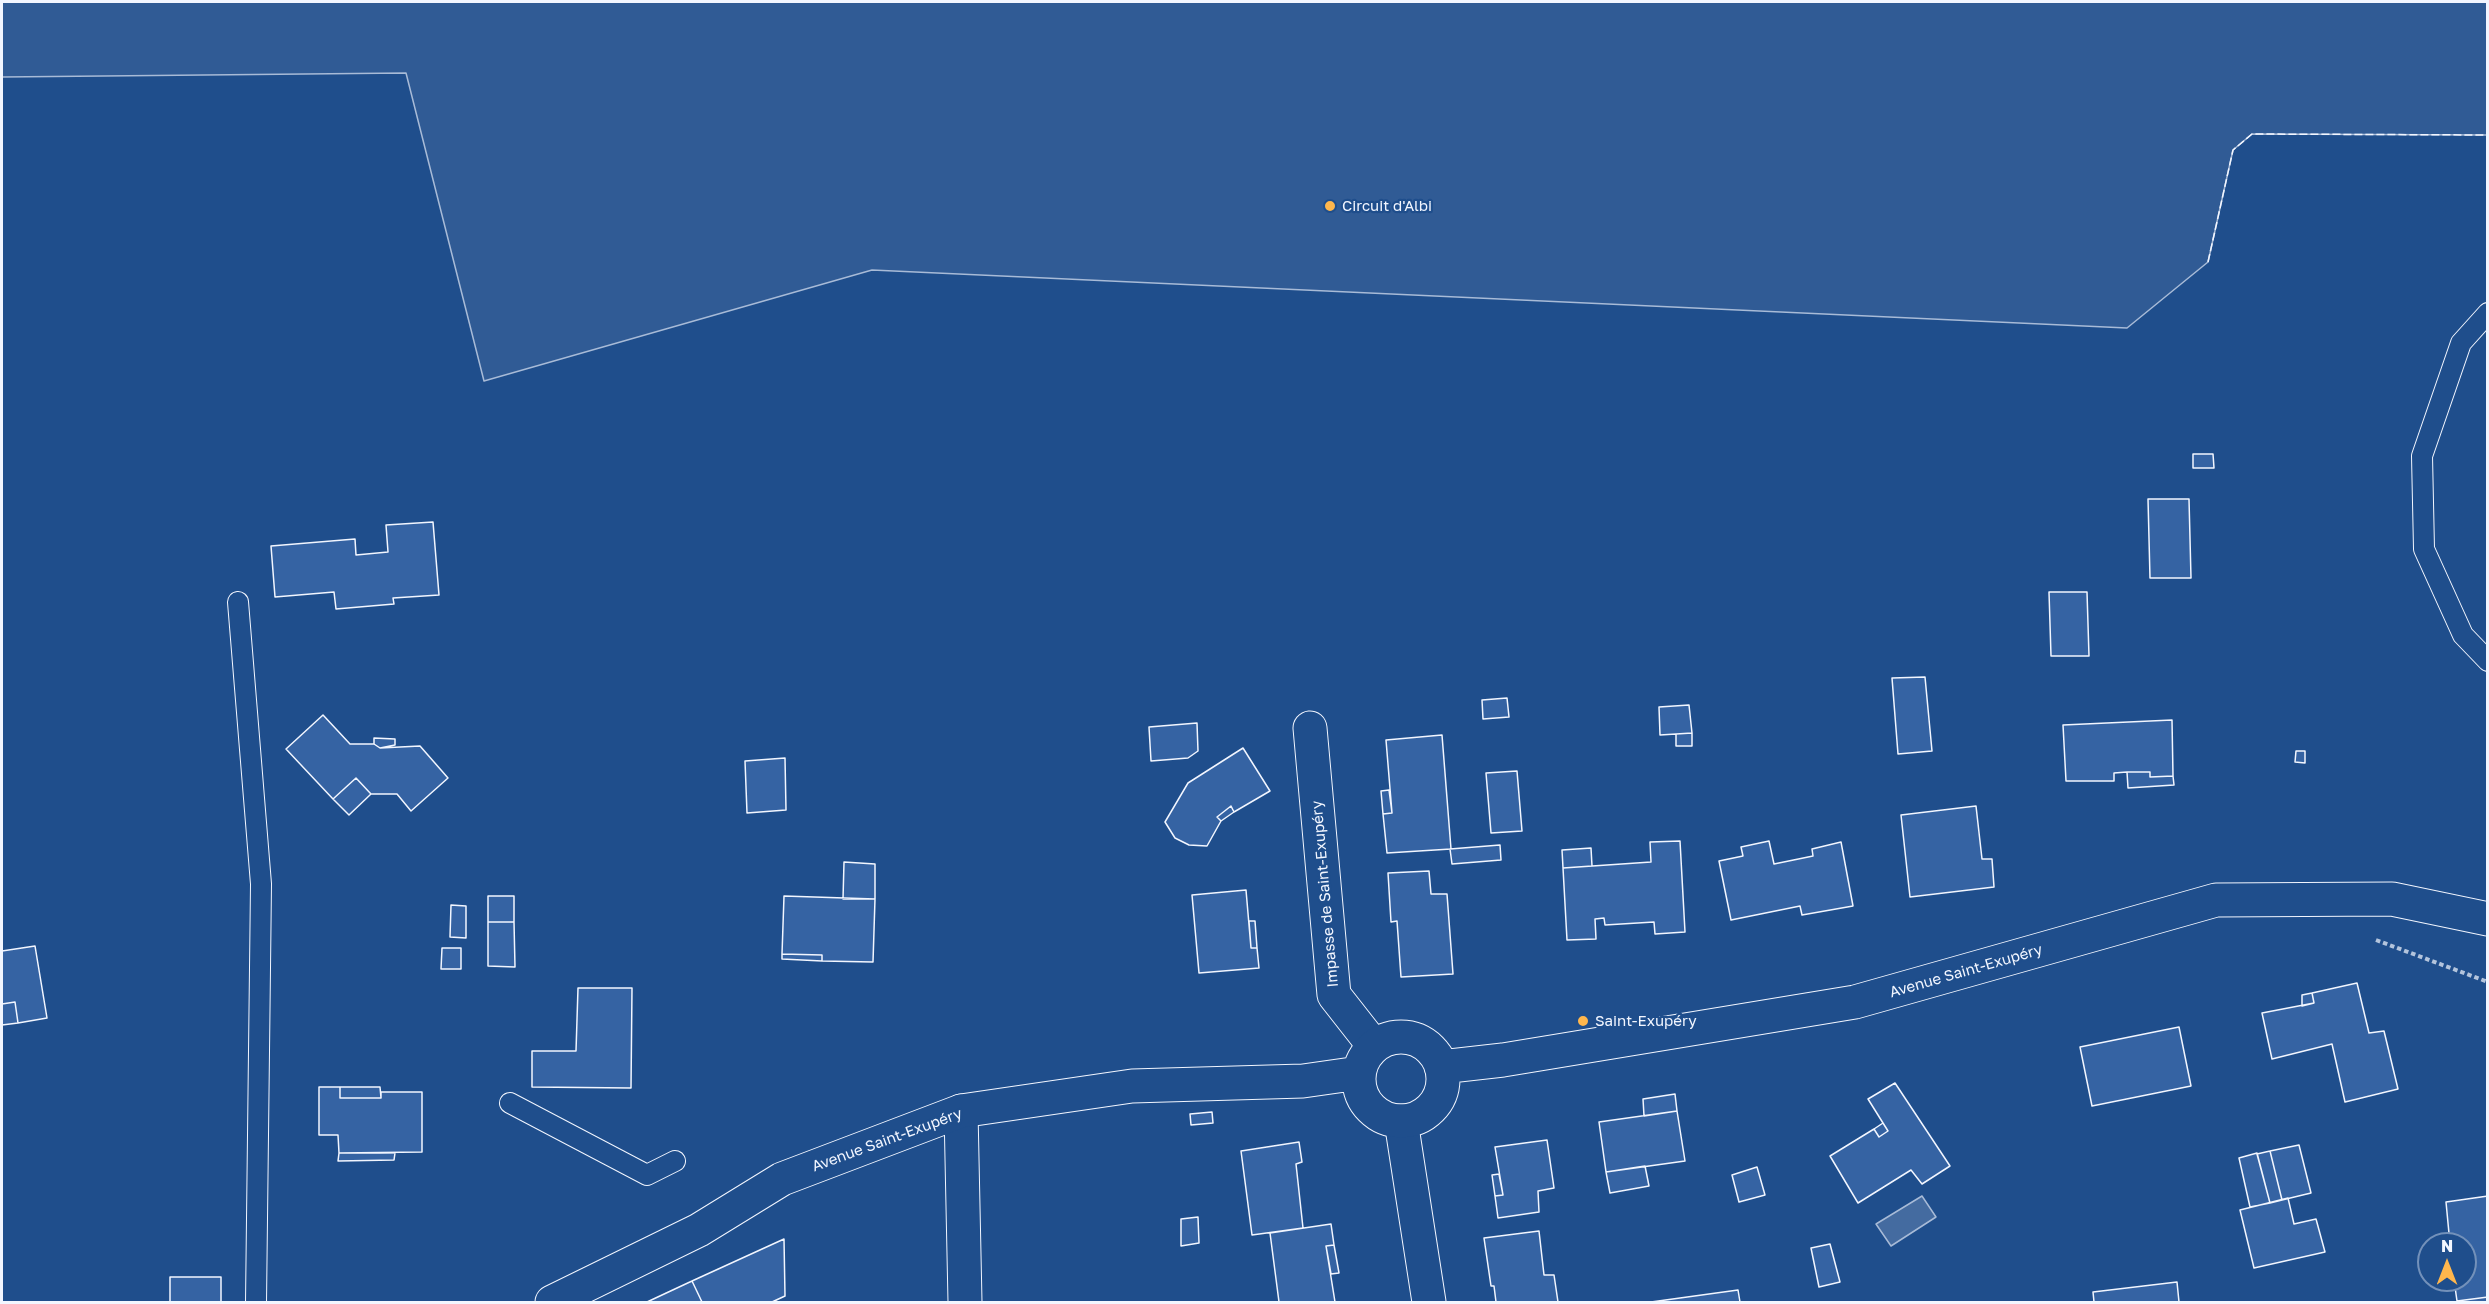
<!DOCTYPE html>
<meta charset="utf-8">
<style>
body{margin:0}
#map{position:relative;width:2489px;height:1304px;overflow:hidden;background:#1f4e8c;font-family:"Golos Text",sans-serif}
canvas{display:block}
.frame{position:absolute;inset:0;border:3px solid #f2f6ff;pointer-events:none}
.north{position:absolute;left:2417px;top:1232px;width:60px;height:60px;box-sizing:border-box;background:#1f4e8c;border:2px solid #7391ba;border-radius:50%;rotate:0deg;font-size:16px;font-weight:700;line-height:24px;text-align:center;color:#f2f6ff}
.north::after{content:'';display:block;margin:auto;width:21px;height:27px;background:#ffb74d;clip-path:polygon(50% 0,100% 100%,50% 72%,0 100%)}
</style>
<div id="map">
<canvas width="2489" height="1304"></canvas>
<div class="frame"></div>
<div class="north">N</div>
</div>
<script>
const context = document.querySelector('canvas').getContext('2d');
context.lineJoin = 'round';
function paint(path, color) {
  context.fillStyle = color;
  context.fill(path, 'evenodd');
}
function trace(path, color, width, dash) {
  context.strokeStyle = color;
  context.lineWidth = width;
  context.lineCap = dash ? 'butt' : 'round';
  context.setLineDash(dash || []);
  context.stroke(path);
}
function drawText(font, color, halo, rows, align = 'center') {
  context.font = font + ' "Golos Text",sans-serif';
  context.lineWidth = 4.5;
  context.setLineDash([]);
  context.textBaseline = 'middle';
  context.strokeStyle = halo;
  context.fillStyle = color;
  for (const [text, x, y, turn = 0] of rows) {
    context.save();
    context.translate(x, y);
    context.rotate((+turn || 0) * Math.PI / 180);
    context.textAlign = isNaN(turn) ? turn : align;
    if (halo) context.strokeText(text, 0, 0);
    context.fillText(text, 0, 0);
    context.restore();
  }
}
const green = new Path2D(`
 M2,2h2485v133l-235,-1 -19,16 -25,112 -81,66 -1255,-58 -388,111 -78,-308 -404,4z`);
paint(green, '#305b95');
trace(green, '#a8bbd7', 1.5);
const water = new Path2D(`
 M1922,1196l14,21 -45,29 -15,-22z`);
paint(water, '#446ba0');
trace(water, '#a8bbd7', 1.5);
const building = new Path2D(`
 M2193,454h20l1,14h-21z
 M2148,499h41l2,79h-41z
 M433,522l6,73 -46,3 1,6 -58,5 -2,-17 -59,5 -4,-51 84,-7 1,16 32,-3 -2,-27z
 M2049,592h38l2,64h-38z
 M1925,677l7,74 -34,3 -6,-76z
 M1507,698l2,19 -26,2 -1,-19z
 M1689,705l3,28 -32,2 -1,-28z
 M323,715l27,29h24l6,4 40,-2 28,32 -37,33 -14,-17h-26l-15,-16 -23,21 -47,-50z
 M2172,720l1,56 -23,1v-5h-23l-13,1v8h-48l-3,-56z
 M1197,723l1,28 -10,7 -37,3 -2,-34z
 M1692,733v13h-16v-12z
 M1442,735l9,114 -64,4 -4,-39 9,-1 -6,-73z
 M374,738l21,1v6l-15,3 -6,-4z
 M1243,748l27,43 -36,21 -3,-6 -14,11 4,4 -14,25 -18,-1 -14,-7 -10,-16 23,-39z
 M2296,751h9v12l-10,-1z
 M785,758l1,52 -39,3 -2,-52z
 M1517,771l5,60 -31,2 -5,-60z
 M2127,772h23v5l23,-1 1,9 -46,3z
 M356,778l15,16 -22,21 -16,-16z
 M1389,790l3,23 -9,1 -2,-23z
 M1231,806l3,6 -13,9 -4,-4z
 M1976,806l6,53h10l2,28 -84,10 -9,-82z
 M1680,841l5,91 -30,2 -1,-12 -49,3 -1,-7 -9,1 1,20 -29,1 -4,-72 88,-6 -1,-20z
 M1769,841l5,23 39,-8 -1,-7 29,-7 12,64 -51,9 -2,-9 -69,14 -12,-59 24,-5 -2,-9z
 M1500,845l1,15 -49,4 -2,-15z
 M1591,848l1,18 -29,2 -1,-18z
 M844,862l31,2v35h-32z
 M1429,871l2,23h16l6,80 -52,3 -4,-56 -6,1 -3,-49z
 M1246,890l5,58h6l2,20 -60,5 -7,-78z
 M488,896h26v26h-26z
 M784,896l91,3 -2,63 -51,-1v-6l-40,-1z
 M451,905l15,1v32l-16,-1z
 M1249,921h6l2,27h-6z
 M488,922h26l1,45 -27,-1z
 M35,946l12,72 -29,5 -3,-21 -13,2v-53z
 M442,948h19v21h-20z
 M782,954l40,1v6l-40,-2z
 M2357,983l12,50 15,-2 14,58 -53,13 -13,-58 -60,15 -10,-46 52,-10 -2,-10z
 M578,988h54l-1,100 -99,-1v-36h44z
 M2312,993l2,10 -12,3v-11z
 M15,1002l3,21 -16,2v-21z
 M2179,1027l12,59 -99,20 -12,-59z
 M1895,1083l55,83 -28,18 -11,-14 -53,33 -28,-47 44,-27 5,8 9,-6 -20,-32z
 M319,1087h21v11h41v-6h41v60l-83,1 -1,-18h-19z
 M340,1087h40l1,11h-41z
 M1675,1094l2,17 -33,5 -1,-17z
 M1677,1111l8,50 -79,11 -7,-50z
 M1212,1112l1,11 -22,2 -1,-11z
 M1883,1123l5,8 -9,6 -5,-8z
 M1547,1140l7,48 -16,3 1,21 -41,6 -3,-22 8,-1 -8,-48z
 M1299,1142l3,20 -6,2 7,64 -51,7 -11,-84z
 M2299,1145l12,48 -29,7 -12,-49z
 M2270,1151l12,49 -12,3 -13,-49z
 M339,1153h56l-1,7 -56,1z
 M2257,1153l13,50 -20,4 -11,-49z
 M1645,1166l4,20 -39,7 -4,-21z
 M1757,1167l8,28 -26,7 -7,-27z
 M1499,1174l4,21 -8,1 -3,-21z
 M2488,1196v101l-31,4 -3,-21h11v-36h-15l-4,-42z
 M2288,1198l6,26 22,-5 9,33 -71,16 -14,-58z
 M1198,1217l1,26 -18,3v-27z
 M1331,1224l3,21 -8,1 9,56h-56l-9,-69z
 M1539,1231l5,44h10l4,27h-62l-2,-16h-3l-7,-48z
 M784,1239l1,57 -13,6h-70l-10,-21z
 M1830,1244l10,38 -21,5 -8,-39z
 M1334,1245l5,28 -8,1 -5,-28z
 M170,1277h51v25h-51z
 M692,1281l10,21h-55z
 M2177,1282l2,20h-85l-1,-10z
 M1738,1290l2,12h-89z
 M2488,1297v5h-31v-1z`);
paint(building, '#3563a3');
trace(building, '#f2f6ff', 1.5);
const service = new Path2D(`
 M2488,313l-27,30 -39,113 2,93 39,86 25,26
 M238,602l23,282 -5,418
 M510,1103l137,72 28,-14`);
const minor = new Path2D(`
 M1310,728l24,267 40,51
 M961,1111l4,191
 M1401,1121l28,181`);
const tertiary = new Path2D(`
 M1359 1079a42 42 0 1 1 84 0a42 42 0 1 1-84 0Z
 M1441,1067l62,-7 352,-58 361,-102 176,-1 96,20
 M552,1302l147,-72 83,-51 179,-68 171,-25 171,-5 56,-8`);
trace(service, '#f2f6ff', 22);
trace(minor, '#f2f6ff', 35);
trace(tertiary, '#f2f6ff', 35);
trace(new Path2D(`
 M2376,940l112,42`), '#b3c4dc', 4, [4.5, 3]);
trace(service, '#1f4e8c', 20);
trace(minor, '#1f4e8c', 33);
trace(tertiary, '#1f4e8c', 33);
trace(new Path2D(`
 M2208,262l25,-112 19,-16 236,1`), '#f2f6ff', 1.5, [8, 3]);
for (const [x, y, r, color] of [
 [1330,206,6,"#ffb74d"],
 [1583,1021,6,"#ffb74d"]
]) {
  const dot = new Path2D();
  dot.arc(x, y, r, 0, 2 * Math.PI);
  context.fillStyle = color;
  context.fill(dot);
  trace(dot, '#1f4e8c', 2);
}
drawText('15px', '#f2f6ff', '#1f4e8c', [
 ["Circuit d'Albi",1342,206],
 ["Saint-Exupéry",1595,1021]
], 'left');
drawText('15px', '#f2f6ff', '#1f4e8c', [
 ["Impasse de Saint-Exupéry",1325,894,-95],
 ["Avenue Saint-Exupéry",1966,971,-16],
 ["Avenue Saint-Exupéry",887,1140,-20]
]);
</script>
